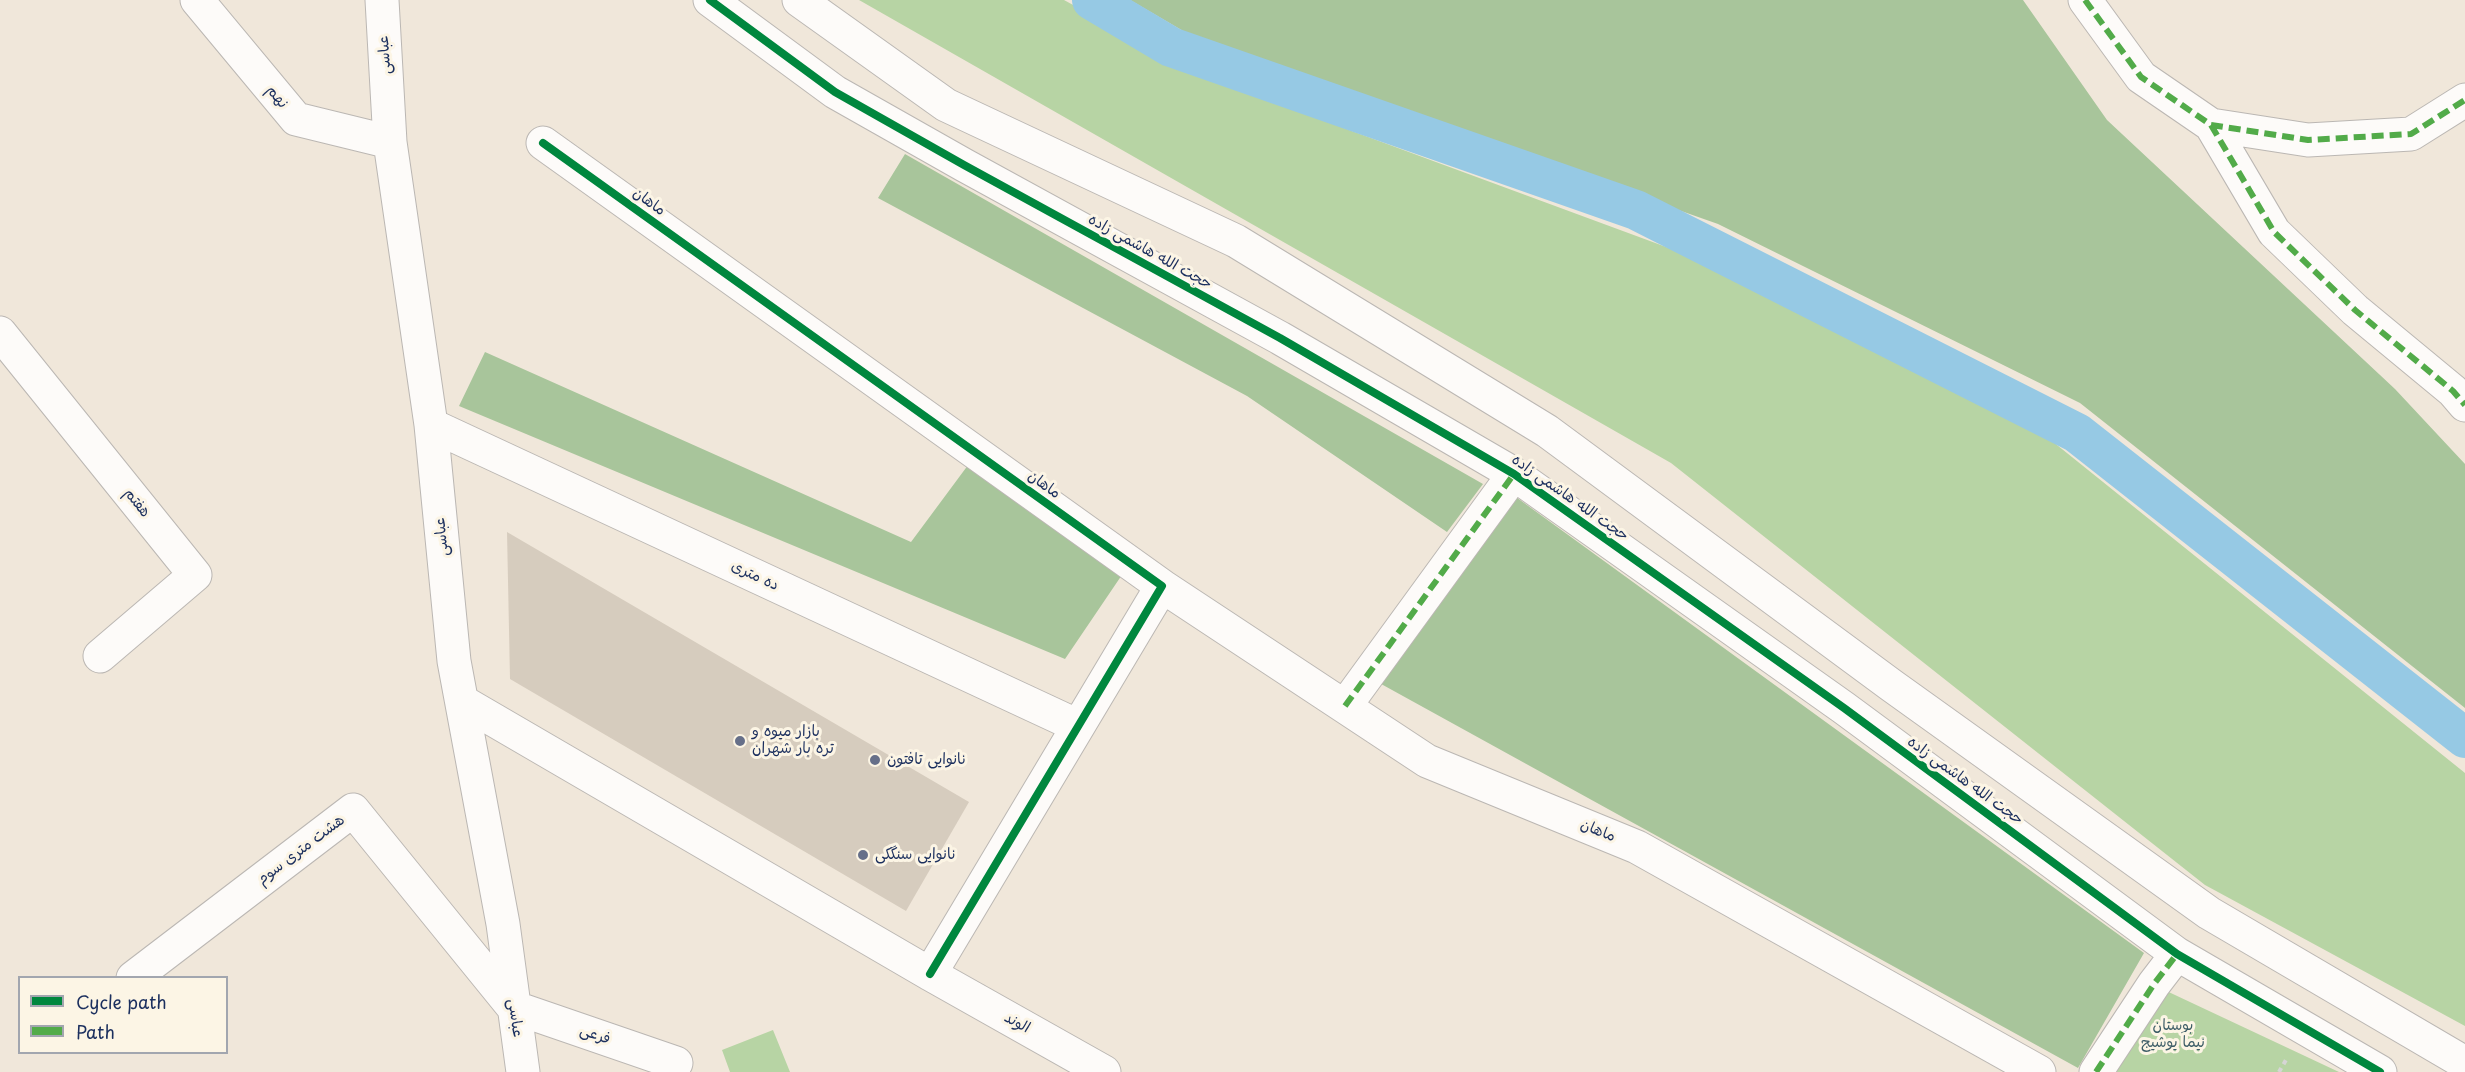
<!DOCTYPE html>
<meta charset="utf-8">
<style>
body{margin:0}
#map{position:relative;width:2465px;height:1072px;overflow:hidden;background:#f0e7da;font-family:"Playpen Sans",sans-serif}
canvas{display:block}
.legend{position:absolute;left:18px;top:976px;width:210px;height:78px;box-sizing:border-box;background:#fcf5e5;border:2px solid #a2a6af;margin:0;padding:8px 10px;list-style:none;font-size:18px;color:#1b2f5e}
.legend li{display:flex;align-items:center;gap:12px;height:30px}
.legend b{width:30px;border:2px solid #a2a6af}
</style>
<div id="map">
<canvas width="2465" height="1072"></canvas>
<ul class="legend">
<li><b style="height:8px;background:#00873e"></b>Cycle path</li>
<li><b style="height:8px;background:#52ab49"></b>Path</li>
</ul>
</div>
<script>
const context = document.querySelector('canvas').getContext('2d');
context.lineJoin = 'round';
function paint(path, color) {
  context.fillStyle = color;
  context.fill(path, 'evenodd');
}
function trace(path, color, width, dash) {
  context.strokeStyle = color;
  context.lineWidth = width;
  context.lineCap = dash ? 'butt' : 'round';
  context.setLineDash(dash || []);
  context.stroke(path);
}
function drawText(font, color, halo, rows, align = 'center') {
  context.font = font + ' "Playpen Sans","Playpen Sans Arabic",sans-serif';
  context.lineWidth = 6;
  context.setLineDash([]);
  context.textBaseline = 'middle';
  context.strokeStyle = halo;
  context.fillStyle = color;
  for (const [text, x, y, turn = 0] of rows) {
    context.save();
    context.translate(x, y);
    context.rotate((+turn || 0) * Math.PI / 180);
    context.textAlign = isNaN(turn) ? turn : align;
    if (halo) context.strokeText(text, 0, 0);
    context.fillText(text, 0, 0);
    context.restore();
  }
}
paint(new Path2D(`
 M859,0h205l139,76 493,182 356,183 413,332v253l-260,-141 -534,-422z
 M2158,987l181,85h-239z
 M773,1030l17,42h-60l-8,-22z`), '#b7d4a4');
paint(new Path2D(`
 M1130,0h893l84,120 288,269 70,75v244l-385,-305 -362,-179 -516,-182z
 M905,154l578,330 -36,48 -200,-136 -369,-198z
 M485,352l426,190 66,-89 153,110 -65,96 -606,-253z
 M1509,492l635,461 -66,115 -715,-394z`), '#a8c59b');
trace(new Path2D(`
 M1092,0l79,47 465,163 441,223 388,305`), '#96c9e4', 40);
paint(new Path2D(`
 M507,532l462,270 -63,109 -396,-232z`), '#d6ccbe');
const minor = new Path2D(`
 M197,0l99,119 94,23
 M382,0l8,142 41,283 23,236 49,263 20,148
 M710,0l125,92 129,73 316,173 234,136 330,234 333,246 203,118
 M799,0l147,105 290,136 311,190 344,254 318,228 256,150
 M2085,0l56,77 70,48 97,15 103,-6 54,-34
 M2211,125l63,107 81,78 98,81 12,14
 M543,143l619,443 -232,388
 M0,333l195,242 -95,81
 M431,425l647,301
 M1162,586l265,175 210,86 402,225
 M463,702l467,272 174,98
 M1345,706l169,-232
 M133,978l220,-168 160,197 163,56
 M2096,1072l58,-88 23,-30`);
trace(minor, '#bbb7b3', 35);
trace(new Path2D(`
 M2279,1072l7,-12`), '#d6d5d5', 4, [4.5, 4.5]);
trace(minor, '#fdfbf9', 33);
trace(new Path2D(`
 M2085,0l56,77 70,48 97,15 103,-6 54,-34
 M2211,125l63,107 81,78 98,81 12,14
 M1345,706l169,-232
 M2096,1072l58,-88 23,-30`), '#52ab49', 6, [12, 6]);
trace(new Path2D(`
 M710,0l125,92 129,73 316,173 234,136 330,234 333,246 203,118
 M543,143l619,443 -232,388`), '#00873e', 8);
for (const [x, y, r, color] of [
 [740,741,6,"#666f89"],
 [875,760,6,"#666f89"],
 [863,855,6,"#666f89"]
]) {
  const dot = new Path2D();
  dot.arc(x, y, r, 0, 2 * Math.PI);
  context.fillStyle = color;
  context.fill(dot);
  trace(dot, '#fcf5e5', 2);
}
drawText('15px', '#1b2f5e', '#fcf5e5', [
 ["عباسی",385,55,-94],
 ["نهم",277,97,51],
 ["ماهان",649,202,36],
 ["حجت الله هاشمی زاده",1150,252,29],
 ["ماهان",1044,485,36],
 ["حجت الله هاشمی زاده",1570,498,35],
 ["هفتم",137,503,51],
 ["عباسی",442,537,-96],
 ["ده متری",755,576,25],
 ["حجت الله هاشمی زاده",1965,781,36],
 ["ماهان",1598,831,22],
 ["هشت متری سوم",301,850,-37],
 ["عباسی",515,1018,82],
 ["الوند",1017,1023,29],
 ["فرعی",595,1035,19]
]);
drawText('15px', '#1b2f5e', '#fcf5e5', [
 ["بازار میوه و",752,732],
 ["تره بار شهران",752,749],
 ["نانوایی تافتون",887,760],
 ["نانوایی سنگکی",875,855]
], 'left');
drawText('15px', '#3c5c66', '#fcf5e5', [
 ["بوستان",2173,1026],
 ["نیما یوشیج",2173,1043]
]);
</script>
